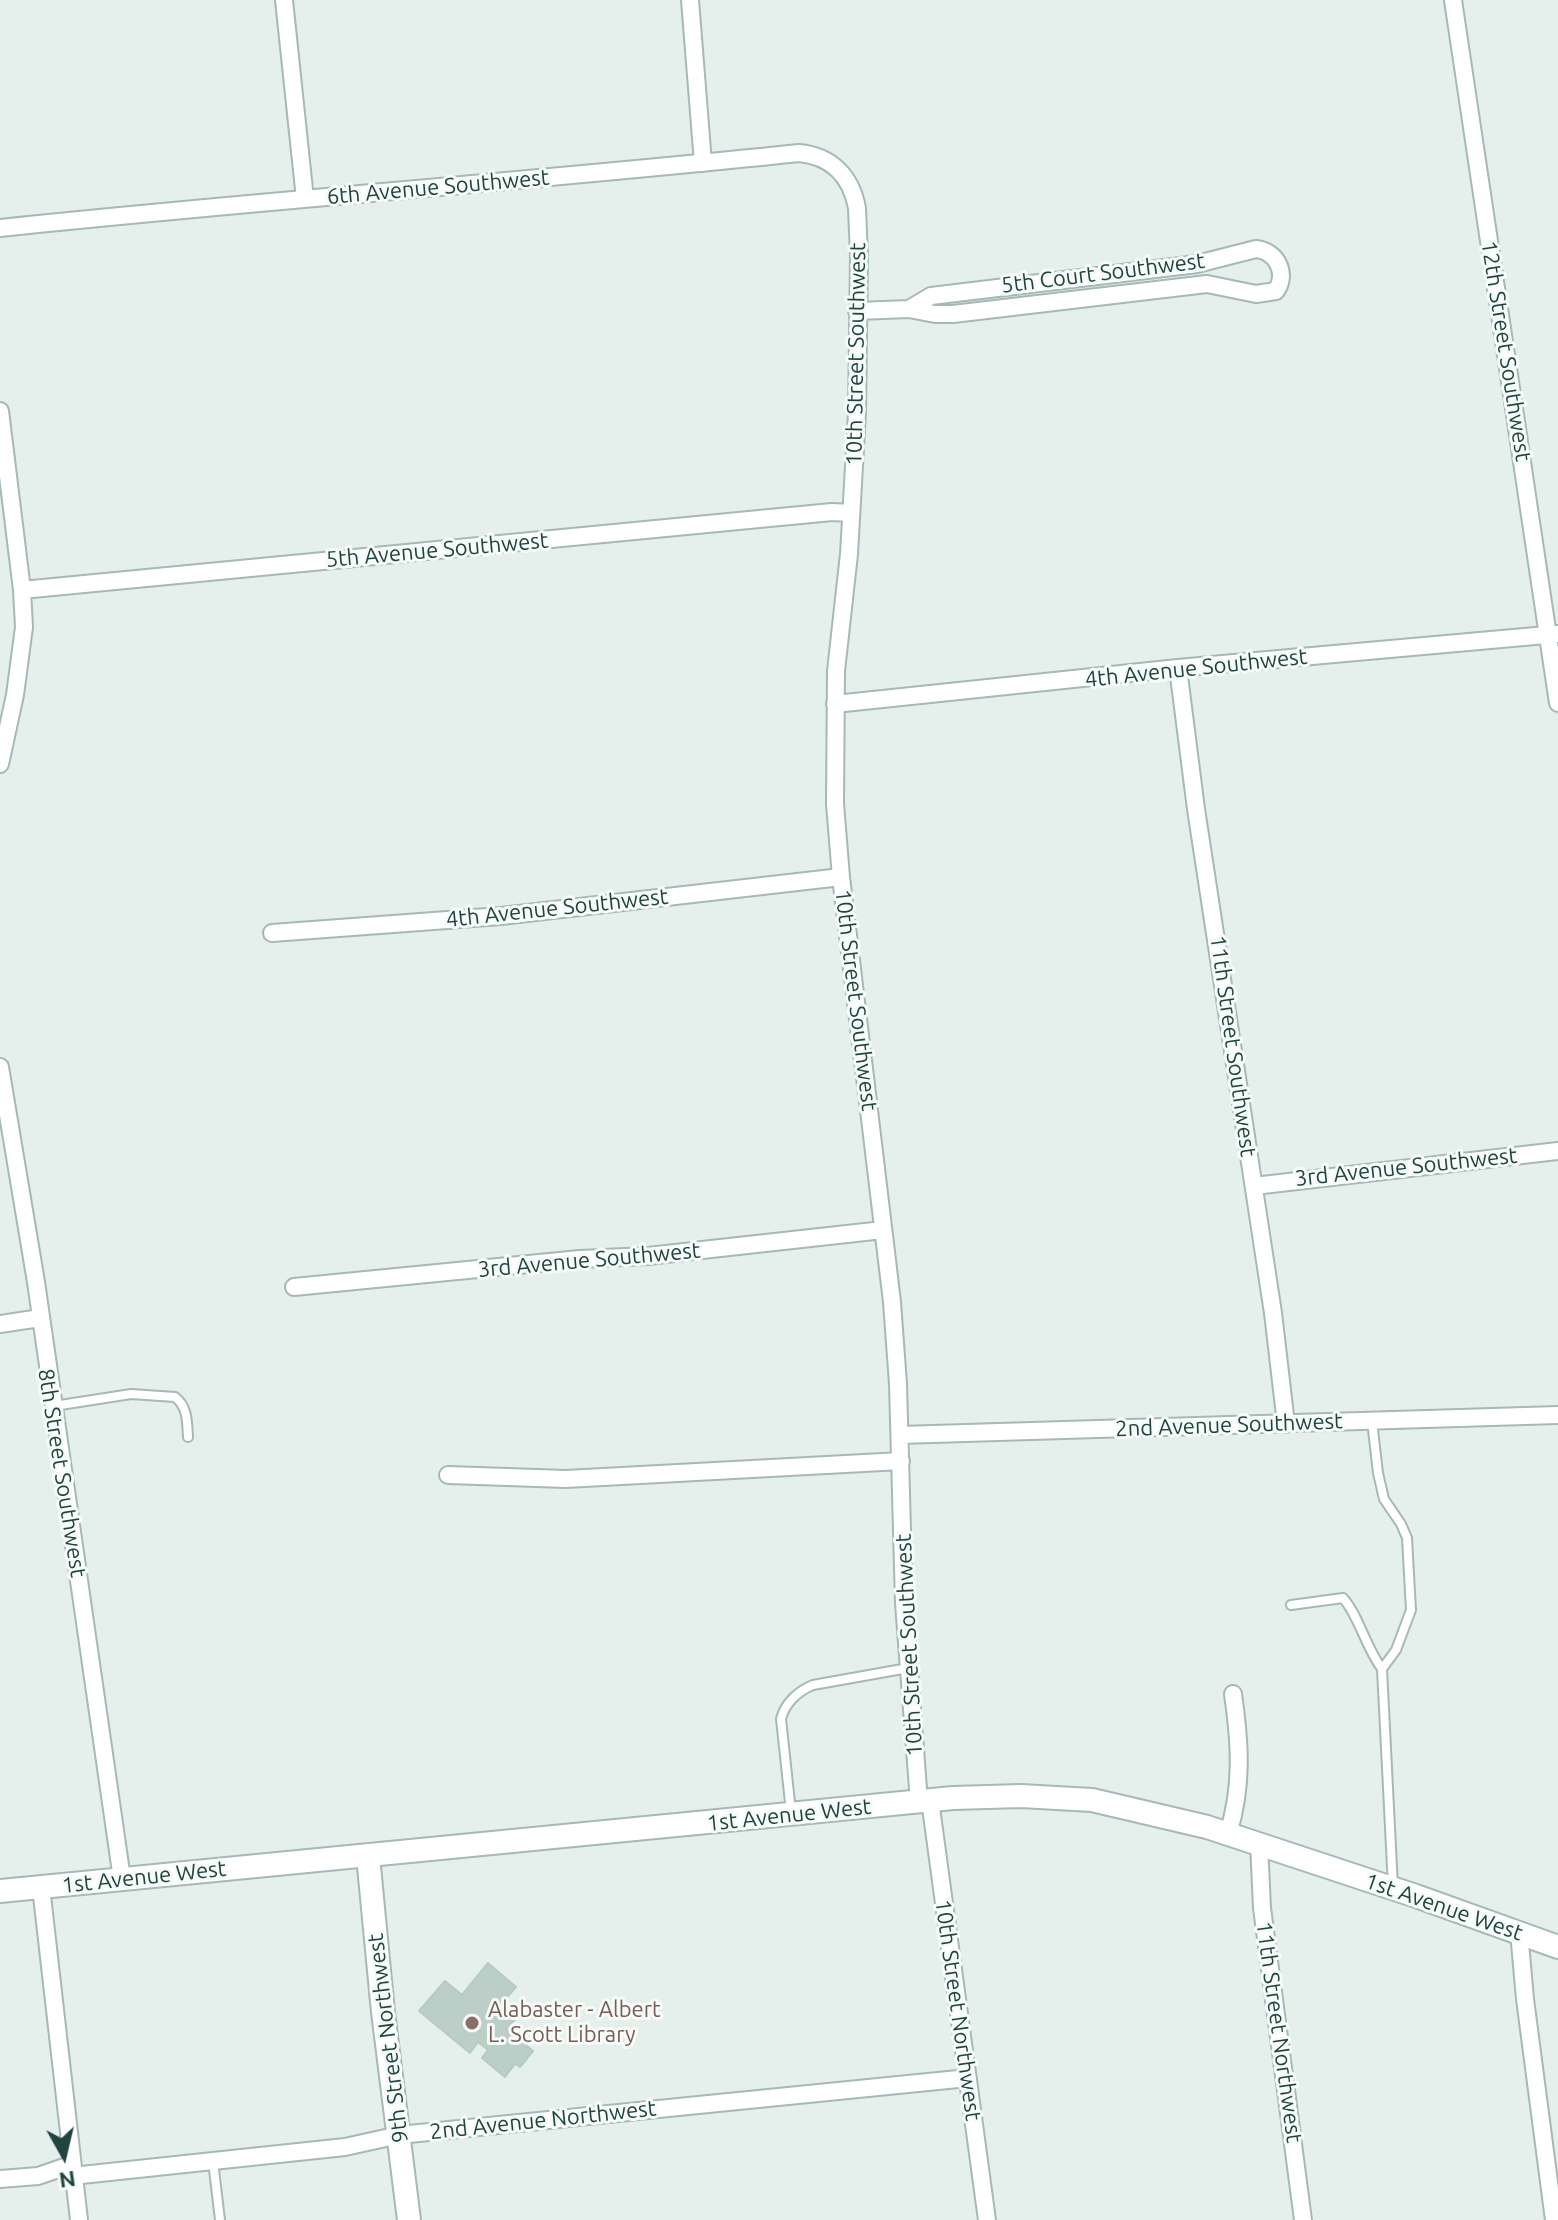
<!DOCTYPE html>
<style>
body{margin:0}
#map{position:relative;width:1558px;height:2220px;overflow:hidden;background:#e5f0ec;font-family:Ubuntu,sans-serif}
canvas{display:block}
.north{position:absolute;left:24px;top:2116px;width:80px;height:80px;-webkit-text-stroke:6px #f6fbf9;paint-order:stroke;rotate:172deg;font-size:22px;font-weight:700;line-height:32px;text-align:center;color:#21443e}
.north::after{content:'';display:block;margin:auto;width:28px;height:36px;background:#21443e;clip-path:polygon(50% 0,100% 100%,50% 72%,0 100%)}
</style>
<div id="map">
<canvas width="1558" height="2220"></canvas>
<div class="north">N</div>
</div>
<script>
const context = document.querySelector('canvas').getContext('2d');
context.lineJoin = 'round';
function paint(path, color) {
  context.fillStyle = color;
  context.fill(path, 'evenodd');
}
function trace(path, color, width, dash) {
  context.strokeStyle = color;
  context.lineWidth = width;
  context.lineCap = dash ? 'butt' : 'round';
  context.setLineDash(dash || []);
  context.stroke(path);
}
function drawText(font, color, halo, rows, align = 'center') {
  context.font = font + ' Ubuntu,sans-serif';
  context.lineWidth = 6;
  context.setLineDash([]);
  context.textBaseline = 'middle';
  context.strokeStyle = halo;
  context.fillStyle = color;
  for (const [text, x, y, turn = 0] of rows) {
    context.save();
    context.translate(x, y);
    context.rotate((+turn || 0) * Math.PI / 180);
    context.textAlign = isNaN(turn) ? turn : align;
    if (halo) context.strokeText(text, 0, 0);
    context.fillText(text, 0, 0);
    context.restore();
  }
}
const building = new Path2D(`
 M488,1963l28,24 -15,17 16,13 -11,12 27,22 -13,16 -5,-3 -10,13 -23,-19 6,-8 -10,-8 -8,11 -51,-42 26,-30 17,14z`);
paint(building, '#bccec8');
trace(building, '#b6cac4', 2);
const service = new Path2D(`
 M54,1406l77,-12 44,3c13,10 12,25 13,40
 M1372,1421l6,52 6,26 17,25 6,14 4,72 -15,40 -14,19 11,218
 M1291,1605l52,-7c16,18 22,48 39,71
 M791,1812l-10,-93c4,-16 17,-28 32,-34l95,-17
 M213,2161l7,59`);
const minor = new Path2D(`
 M284,0l21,199
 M690,0l13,163
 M1453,0l105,703
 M0,228c266,-28 533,-47 799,-75 32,3 52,23 58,55l2,48 -2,157 -8,141 -13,117 -1,133 6,73 51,425 6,82 6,219 15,199
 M1256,249c21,2 32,25 20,42l-20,3 -49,-10 -254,30h-18l-26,-5 22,-13 266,-32z
 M857,311l52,-2
 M0,411l22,179 2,37 -9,68 -15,69
 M22,590l810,-78 19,1
 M1178,668l18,141 77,504 13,111
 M835,704l343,-36 380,-34
 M272,933l229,-17 340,-39
 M0,1067l36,215 86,597
 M1254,1186l304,-35
 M294,1287l286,-28 68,-3 235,-26
 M0,1324l40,-6
 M900,1435l658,-20
 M448,1475l118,4 335,-18
 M930,1800l57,420
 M1228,1834c15,-48 12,-91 5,-140
 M1259,1843l3,65 41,312
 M41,1887l38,333
 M1519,1932l6,67 29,221
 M72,2176l273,-29 54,-12 569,-57
 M0,2179l38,-3 32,-11`);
const tertiary = new Path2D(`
 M368,1856l15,156 26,208
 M0,1891l953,-93 68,-2 71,4 115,27 209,69 142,51`);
trace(service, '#a6b9b4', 12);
trace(minor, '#a6b9b4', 20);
trace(tertiary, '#a6b9b4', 26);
trace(service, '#fff', 8);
trace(minor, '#fff', 16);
trace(tertiary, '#fff', 22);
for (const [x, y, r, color] of [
 [472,2023,8,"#8d6e63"]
]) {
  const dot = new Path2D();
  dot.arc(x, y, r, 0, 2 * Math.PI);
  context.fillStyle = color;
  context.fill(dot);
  trace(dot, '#f6fbf9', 3);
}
drawText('22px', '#21443e', '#f6fbf9', [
 ["6th Avenue Southwest",438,187,-5],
 ["5th Court Southwest",1103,273,-7],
 ["12th Street Southwest",1506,351,81],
 ["10th Street Southwest",856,354,-89],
 ["5th Avenue Southwest",437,550,-5],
 ["4th Avenue Southwest",1196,668,-6],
 ["4th Avenue Southwest",557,908,-6],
 ["10th Street Southwest",856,1000,83],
 ["11th Street Southwest",1233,1046,82],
 ["3rd Avenue Southwest",1406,1167,-6],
 ["3rd Avenue Southwest",589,1260,-5],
 ["2nd Avenue Southwest",1229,1425,-2],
 ["8th Street Southwest",62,1473,81],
 ["10th Street Southwest",909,1645,-93],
 ["1st Avenue West",789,1815,-6],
 ["1st Avenue West",144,1877,-6],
 ["1st Avenue West",1444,1907,19],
 ["10th Street Northwest",958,2010,82],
 ["11th Street Northwest",1279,2032,82],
 ["9th Street Northwest",388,2038,-97],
 ["2nd Avenue Northwest",543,2120,-6]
]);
drawText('22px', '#785e54', '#f6fbf9', [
 ["Alabaster - Albert",488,2010],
 ["L. Scott Library",488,2035]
], 'left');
</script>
